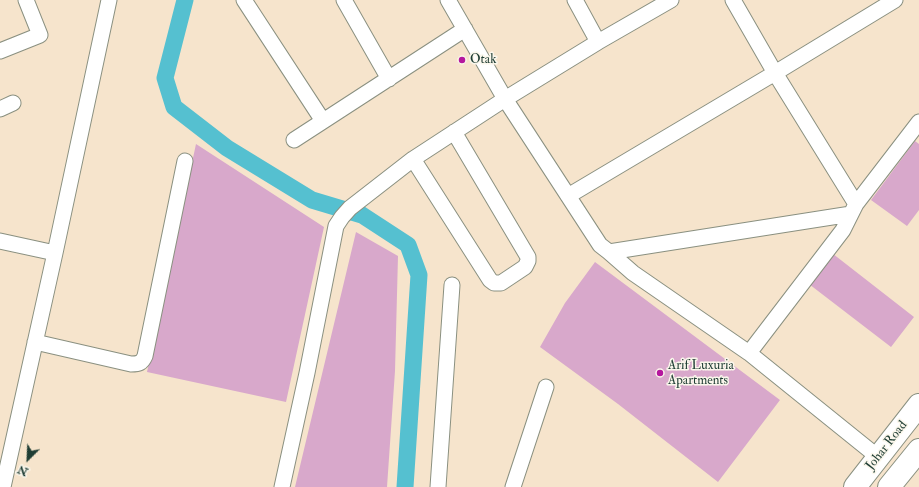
<!DOCTYPE html>
<style>
body{margin:0}
#map{position:relative;width:919px;height:487px;overflow:hidden;background:#f6e4cc;font-family:"IM FELL Double Pica",serif}
canvas{display:block}
.north{position:absolute;left:8px;top:439px;width:40px;height:40px;-webkit-text-stroke:3px #fbf7ec;paint-order:stroke;rotate:204deg;font-size:11px;font-weight:700;line-height:16px;text-align:center;color:#1f3d34}
.north::after{content:'';display:block;margin:auto;width:14px;height:18px;background:#1f3d34;clip-path:polygon(50% 0,100% 100%,50% 72%,0 100%)}
</style>
<div id="map">
<canvas width="919" height="487"></canvas>
<div class="north">N</div>
</div>
<script>
const context = document.querySelector('canvas').getContext('2d');
context.lineJoin = 'round';
function trace(path, color, width, dash) {
  context.strokeStyle = color;
  context.lineWidth = width;
  context.lineCap = dash ? 'butt' : 'round';
  context.setLineDash(dash || []);
  context.stroke(path);
}
function paint(path, color) {
  context.fillStyle = color;
  context.fill(path, 'evenodd');
}
function drawText(font, color, halo, rows, align = 'center') {
  context.font = font + ' "IM FELL Double Pica",serif';
  context.lineWidth = 3;
  context.setLineDash([]);
  context.textBaseline = 'middle';
  context.strokeStyle = halo;
  context.fillStyle = color;
  for (const [text, x, y, turn = 0] of rows) {
    context.save();
    context.translate(x, y);
    context.rotate((+turn || 0) * Math.PI / 180);
    context.textAlign = isNaN(turn) ? turn : align;
    if (halo) context.strokeText(text, 0, 0);
    context.fillText(text, 0, 0);
    context.restore();
  }
}
trace(new Path2D(`
 M185,0l-20,78 9,29 53,41 85,52 50,15 46,30 11,30 -14,212`), '#55c0d0', 17);
paint(new Path2D(`
 M915,141l4,3v66l-12,16 -36,-26z
 M196,144l128,83 -38,175 -139,-30z
 M356,232l42,24 -3,115 -8,116h-92z
 M828,250l86,67 -23,30 -86,-66z
 M595,262l185,138 -62,82 -100,-78 -78,-57 25,-44z`), '#d8a8cb');
const street = new Path2D(`
 M244,0l79,121
 M344,0l45,79
 M448,0l57,99 95,146 9,7 24,21 116,80 129,104
 M575,0l23,42
 M733,0l42,73 81,131
 M0,51l40,-16 -14,-35
 M0,109l13,-6
 M294,140l171,-111
 M413,159l77,121 4,3h7l24,-16 3,-6v-4l-74,-125
 M568,196l207,-123 120,-73
 M0,241l55,12
 M609,252l242,-38
 M35,342l96,22c8,0 11,-1 14,-8l40,-195
 M749,353l94,-123 13,-26 63,-82
 M3,487l52,-234 54,-253
 M282,487l25,-114 29,-147 6,-9 8,-9 63,-49 92,-60 93,-57 73,-42
 M438,487l14,-202
 M513,487l33,-100`);
const primary = new Path2D(`
 M855,487l64,-82
 M889,487l30,-37`);
trace(street, '#8a9080', 17);
trace(primary, '#8a9080', 24);
trace(street, '#fff', 15);
trace(primary, '#fff', 22);
for (const [x, y, r, color] of [
 [462,60,4,"#b5179e"],
 [660,373,4,"#b5179e"]
]) {
  const dot = new Path2D();
  dot.arc(x, y, r, 0, 2 * Math.PI);
  context.fillStyle = color;
  context.fill(dot);
  trace(dot, '#fbf7ec', 1.5);
}
drawText('13px', '#1f3d34', '#fbf7ec', [
 ["Otak",470,60],
 ["Arif Luxuria",668,366],
 ["Apartments",668,381]
], 'left');
drawText('13px', '#1f3d34', '#fbf7ec', [
 ["Johar Road",887,446,-52]
]);
</script>
